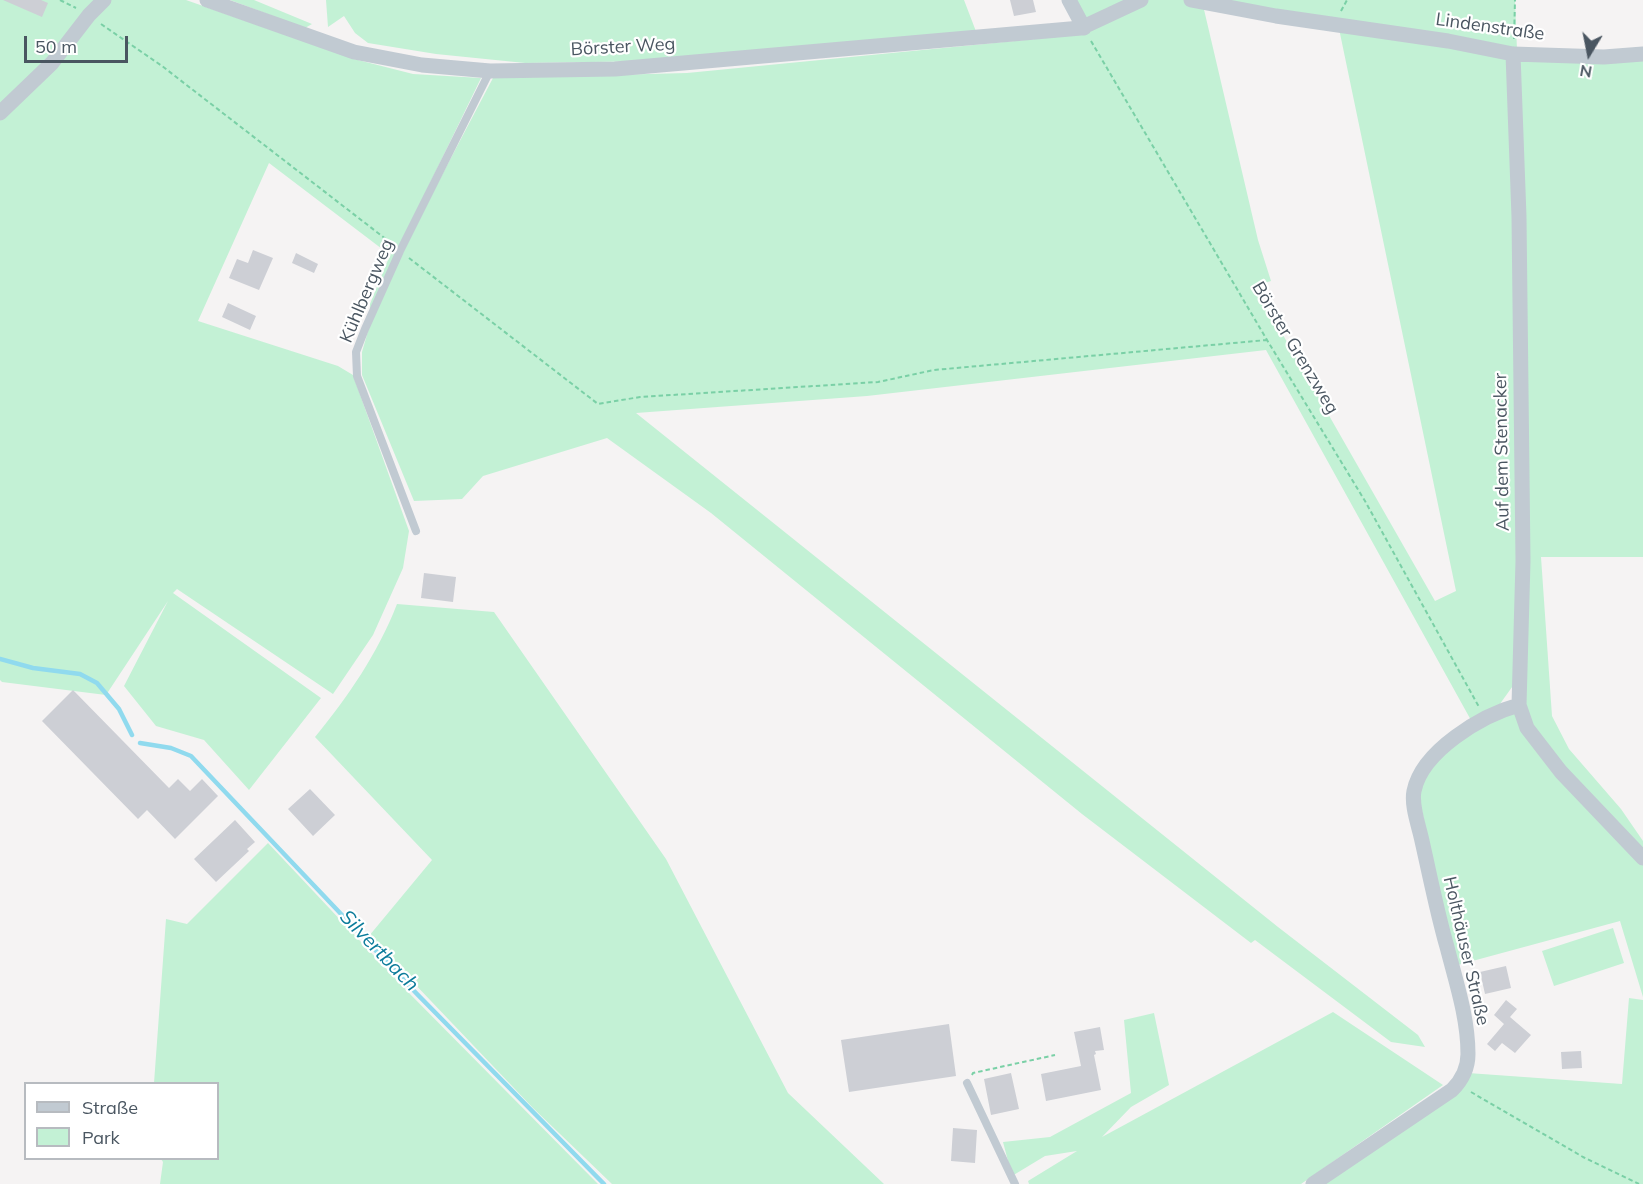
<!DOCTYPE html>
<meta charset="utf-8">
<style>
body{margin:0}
#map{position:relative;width:1643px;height:1184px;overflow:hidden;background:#f5f3f3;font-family:Mulish,sans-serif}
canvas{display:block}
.legend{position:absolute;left:24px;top:1082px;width:195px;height:78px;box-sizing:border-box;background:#fff;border:2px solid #b7bbc0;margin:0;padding:8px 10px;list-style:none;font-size:18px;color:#4a5661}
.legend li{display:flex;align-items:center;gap:12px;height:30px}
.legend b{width:30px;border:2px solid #b7bbc0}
.north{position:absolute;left:1559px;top:24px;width:60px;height:60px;-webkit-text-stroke:4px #fff;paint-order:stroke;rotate:190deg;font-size:16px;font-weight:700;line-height:24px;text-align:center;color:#4a5661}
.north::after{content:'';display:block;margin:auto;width:21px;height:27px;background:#4a5661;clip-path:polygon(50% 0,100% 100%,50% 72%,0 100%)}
.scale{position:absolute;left:24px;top:36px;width:104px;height:27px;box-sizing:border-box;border:3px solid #4a5661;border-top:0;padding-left:8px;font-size:18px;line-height:21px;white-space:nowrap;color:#4a5661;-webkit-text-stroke:4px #fff;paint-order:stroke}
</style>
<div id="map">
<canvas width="1643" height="1184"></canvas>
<ul class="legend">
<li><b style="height:8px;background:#c1cad2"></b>Straße</li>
<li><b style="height:16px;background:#c3f1d5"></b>Park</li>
</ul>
<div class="north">N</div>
<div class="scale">50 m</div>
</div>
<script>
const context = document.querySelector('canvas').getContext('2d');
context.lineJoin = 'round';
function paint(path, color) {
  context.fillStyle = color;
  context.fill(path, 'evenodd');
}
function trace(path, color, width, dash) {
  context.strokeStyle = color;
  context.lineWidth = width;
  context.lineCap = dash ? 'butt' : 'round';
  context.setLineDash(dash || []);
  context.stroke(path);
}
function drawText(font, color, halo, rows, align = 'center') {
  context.font = font + ' Mulish,sans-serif';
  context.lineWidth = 4.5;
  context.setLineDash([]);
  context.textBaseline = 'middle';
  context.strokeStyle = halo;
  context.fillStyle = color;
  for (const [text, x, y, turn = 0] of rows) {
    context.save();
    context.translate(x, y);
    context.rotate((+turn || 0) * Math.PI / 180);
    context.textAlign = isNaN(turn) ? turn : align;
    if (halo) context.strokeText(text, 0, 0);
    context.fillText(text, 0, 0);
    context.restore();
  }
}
paint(new Path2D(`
 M0,0h98l-50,60 -48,49z
 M110,0h76l168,59 59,15 68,4 -80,165 11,-11 81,-154 194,-5 389,-38 -3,-35h442l2,50 3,626 -23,32 -25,14 -206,-372 -399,46 -231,17 642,514 140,108 7,12 -34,-5 -136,-102 -4,3 -169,-129 -371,-301 -104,-75 -124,38 -21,23 -48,2 -52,-126v-23l8,-28v-20l20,-49 -121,-92 -71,158 140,45 15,9 56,156 -6,37 -30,67 -40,59 -156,-105 -4,4 148,105 -72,92 -45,-50 -48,-14 -32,-40 44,-85 -62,94 -104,-13 -2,-2v-563zM1202,1l135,18 119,572 -21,10 -180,-315 16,-5 -13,-41z
 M230,0h24l58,24 -7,4z
 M326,0h638l13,34 -316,27 -136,2 -89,-9 -68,-11 -13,-10 -11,-17 -16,11z
 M1643,55v502h-102l11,159 17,33 52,60 22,32v156l-23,-76 -166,45 -36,-175 12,-25 58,-47 35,-13 -6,-649z
 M397,604l97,8 172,247 122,234 96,91h-272l-79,-76 -164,-172 63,-76 -117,-123c33,-40 63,-84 82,-133z
 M268,843l141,150 189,191h-438l3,-22 -2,-3 57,-1v-74l-64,-1 12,-164 21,5z
 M1613,928l11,35 -70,23 -12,-35z
 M1629,998l14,2v184h-319l144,-111 154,11z
 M1333,1012l110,73 -142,99h-272l-1,-3 49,-30 -32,5 -33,20 -9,-34 47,-5 81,-44 -7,-73 30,-7 15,72 -38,22 -29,30z`), '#c3f1d5');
trace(new Path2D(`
 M0,659l33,9 47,6 17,9 22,26 13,26
 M140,743l31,5 20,8 226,238 187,190`), '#90daee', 4.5);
paint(new Path2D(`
 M3,0h38l7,3 -6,14z
 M1010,0h23l3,12 -22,4z
 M253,250l20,8 -14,32 -30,-12 8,-19 11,4z
 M296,253l22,11 -4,9 -22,-10z
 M228,303l28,13 -6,14 -28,-13z
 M424,573l32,4 -3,25 -32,-4z
 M73,690l96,98 9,-9 12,12 12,-12 16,17 -43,43 -28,-29 -9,9 -96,-98z
 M310,789l25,26 -22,21 -25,-27z
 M235,820l20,22 -8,7 2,2 -33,31 -22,-23z
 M1506,966l5,22 -26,6 -5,-22z
 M1506,1000l11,9 -7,8 21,18 -16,18 -13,-10 -7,8 -8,-7 17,-20 -10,-9z
 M949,1024l7,52 -107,16 -8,-52z
 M1100,1027l4,23 -9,1 1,3 -2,1 7,35 -55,11 -5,-27 40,-8 -7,-34z
 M1581,1051l1,17 -20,1 -1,-17z
 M1011,1073l8,36 -28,6 -7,-36z
 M953,1128l24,2 -2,33 -24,-2z`), '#cdcfd5');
trace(new Path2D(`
 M60,0l16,8
 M1341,11l6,-11
 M101,24l61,42 229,177
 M1514,39l1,-39
 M1091,41l176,299 98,161 114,206
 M409,258l189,146 42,-7 238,-15 56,-12 333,-30
 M972,1075l1,-2 82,-18
 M1471,1092l112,65 56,27`), '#7ad0a6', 2, [4.5, 3]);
trace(new Path2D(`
 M416,531l-59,-155 -1,-24 9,-23 35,-78 90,-180
 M967,1083l48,101`), '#c1cad2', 8);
trace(new Path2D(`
 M207,0l147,52 68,13 68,6 125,-2 466,-41 60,-28
 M1069,0l15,28
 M1191,0l85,16 172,25 65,13 91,3 39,-3
 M1513,54l6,163 4,344 -4,144 8,23 34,44 82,86
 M0,113l52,-50 37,-48 15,-15
 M1313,1184l139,-94c10,-10 16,-21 16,-36 0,-36 -12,-72 -21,-107 -10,-35 -17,-71 -25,-106 -3,-15 -11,-35 -8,-50 8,-40 68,-76 105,-86`), '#c1cad2', 15);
drawText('18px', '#4a5661', '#fff', [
 ["Lindenstraße",1490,27,8],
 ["Börster Weg",623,47,-3],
 ["Kühlbergweg",367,291,-67],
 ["Börster Grenzweg",1295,348,59],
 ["Auf dem Stenacker",1502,452,-91],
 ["Holthäuser Straße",1466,951,77]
]);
drawText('italic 20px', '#0c7c9b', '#fff', [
 ["Silvertbach",379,951,46]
]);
</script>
